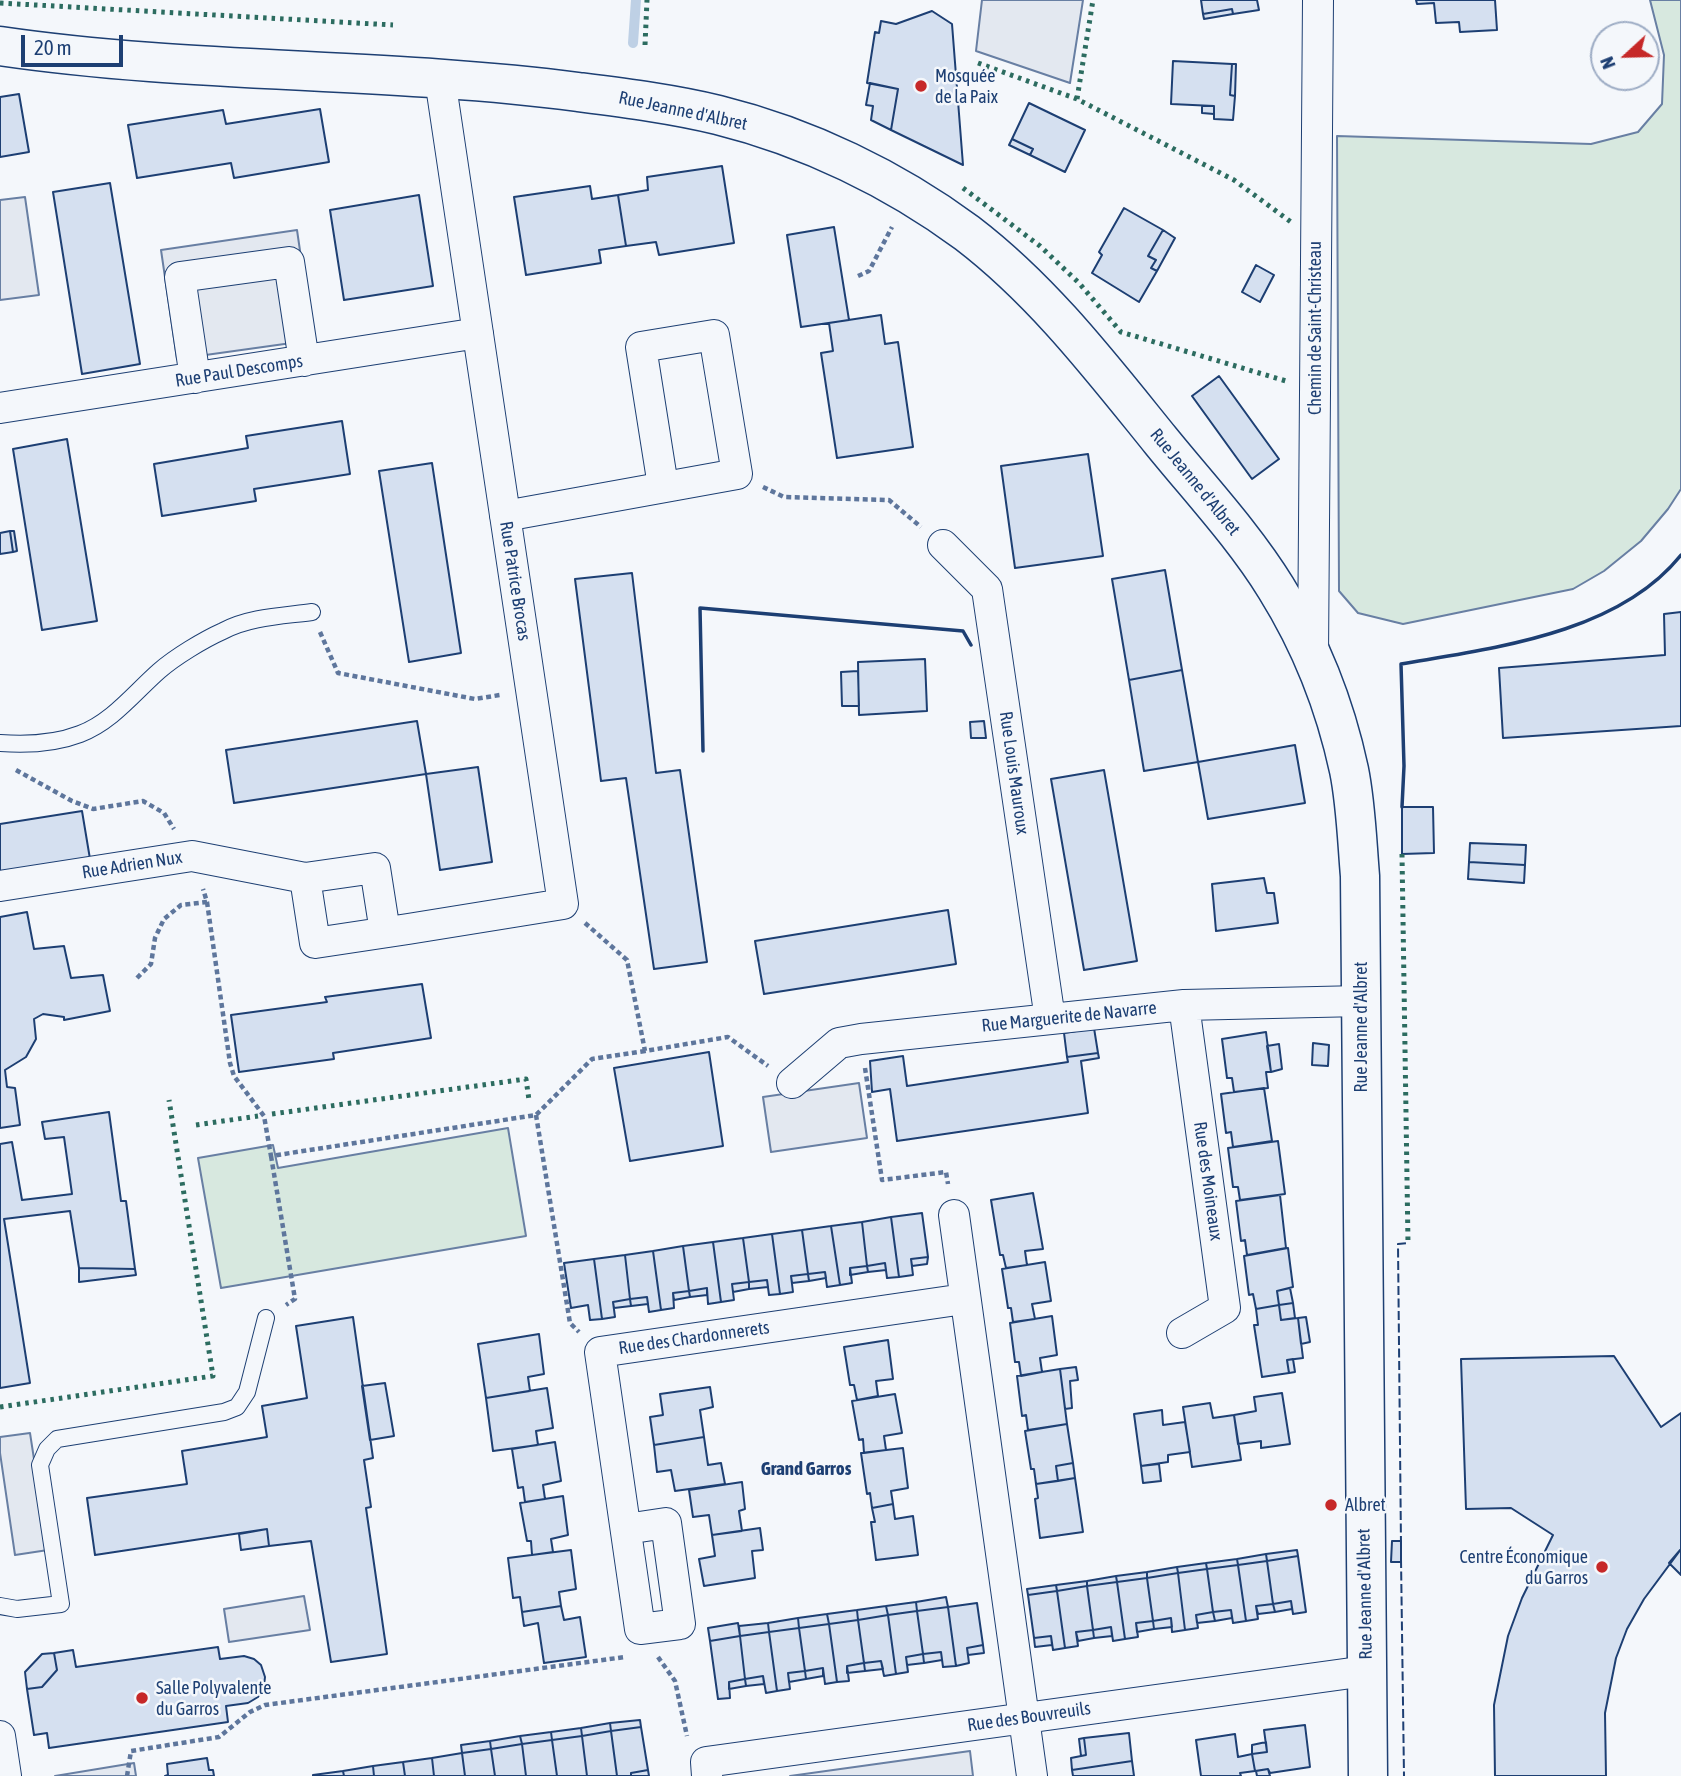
<!DOCTYPE html>
<meta charset="utf-8">
<style>
body{margin:0}
#map{position:relative;width:1681px;height:1776px;overflow:hidden;background:#f4f7fb;font-family:"Asap Condensed",sans-serif}
canvas{display:block}
.north{position:absolute;left:1590px;top:21px;width:70px;height:70px;box-sizing:border-box;background:#f4f7fb;border:2px solid #9eadc5;border-radius:50%;rotate:248deg;font-size:19px;font-weight:700;line-height:28px;text-align:center;color:#1d3f73}
.north::after{content:'';display:block;margin:auto;width:24px;height:32px;background:#c62828;clip-path:polygon(50% 0,100% 100%,50% 72%,0 100%)}
.scale{position:absolute;left:21px;top:35px;width:102px;height:32px;box-sizing:border-box;border:4px solid #1d3f73;border-top:0;padding-left:9px;font-size:21px;line-height:24px;white-space:nowrap;color:#1d3f73;-webkit-text-stroke:5px #f4f7fb;paint-order:stroke}
</style>
<div id="map">
<canvas width="1681" height="1776"></canvas>
<div class="north">N</div>
<div class="scale">20 m</div>
</div>
<script>
const context = document.querySelector('canvas').getContext('2d');
context.lineJoin = 'round';
function paint(path, color) {
  context.fillStyle = color;
  context.fill(path, 'evenodd');
}
function trace(path, color, width, dash) {
  context.strokeStyle = color;
  context.lineWidth = width;
  context.lineCap = dash ? 'butt' : 'round';
  context.setLineDash(dash || []);
  context.stroke(path);
}
function drawText(font, color, halo, rows, align = 'center') {
  context.font = font + ' "Asap Condensed",sans-serif';
  context.lineWidth = 5;
  context.setLineDash([]);
  context.textBaseline = 'middle';
  context.strokeStyle = halo;
  context.fillStyle = color;
  for (const [text, x, y, turn = 0] of rows) {
    context.save();
    context.translate(x, y);
    context.rotate((+turn || 0) * Math.PI / 180);
    context.textAlign = isNaN(turn) ? turn : align;
    if (halo) context.strokeText(text, 0, 0);
    context.fillText(text, 0, 0);
    context.restore();
  }
}
const green = new Path2D(`
 M1650,0h31v489l-13,20 -27,32 -37,30 -31,18 -170,35 -45,-11 -19,-22 -2,-455 254,8 47,-12 24,-28 2,-49z
 M508,1128l18,108 -305,52 -23,-130 75,-13 5,23z`);
paint(green, '#d7e8df');
trace(green, '#687fa3', 2);
const parking = new Path2D(`
 M982,0h101l-13,83 -94,-32z
 M25,197l14,98 -39,5v-100z
 M297,230l16,110 -136,19 -16,-109z
 M859,1083l8,55 -96,14 -8,-55z
 M30,1433l18,117 -33,5 -15,-102v-16z
 M304,1596l6,34 -81,12 -5,-33z
 M970,1751l3,25h-183z
 M134,1763l2,13h-81z`);
paint(parking, '#e3e8f0');
trace(parking, '#687fa3', 2);
trace(new Path2D(`
 M633,43l3,-43`), '#bed0e5', 10);
const building = new Path2D(`
 M1201,0h56l2,10 -26,4 -1,-5 -29,5z
 M1416,0h79l2,30 -37,2 -1,-10 -23,1 -2,-20 -17,1z
 M1232,9l1,5 -29,5 -1,-5z
 M932,11l20,13 11,141 -72,-35 7,-41 -31,-6 8,-51 4,1 2,-12 15,3z
 M1173,61l59,3 -2,31 5,1 -2,24 -19,-1v-13l-43,-2z
 M1232,64h4l-1,32 -5,-1z
 M870,83l28,6 -7,41 -20,-10 2,-14 -7,-1z
 M19,94l10,58 -29,5v-60z
 M1029,103l56,27 -20,42 -35,-17 3,-6 -21,-10z
 M1202,106h12v8l-12,-1z
 M320,109l9,53 -95,16 -3,-15 -94,15 -9,-53 95,-15 3,14z
 M1012,139l21,10 -3,6 -21,-10z
 M722,166l12,77 -75,12 -3,-13 -30,4 -8,-51 30,-5 -1,-13z
 M110,183l30,181 -58,10 -29,-182z
 M590,186l2,13 26,-4 8,51 -27,4 2,13 -75,12 -12,-78z
 M419,195l14,91 -89,14 -14,-90z
 M1124,208l39,22 -15,26 8,4 -5,8 6,3 -18,31 -47,-29 10,-18 -3,-3z
 M834,227l15,93 -48,7 -14,-92z
 M1163,230l12,8 -18,33 -6,-3 5,-8 -8,-4z
 M1256,265l18,10 -14,27 -18,-10z
 M881,315l4,29 13,-2 15,105 -76,11 -16,-105 12,-2 -4,-28z
 M1219,376l60,83 -27,20 -60,-83z
 M342,421l8,53 -96,15 2,12 -94,15 -8,-52 94,-16 -2,-12z
 M67,439l30,182 -55,9 -29,-181z
 M1088,454l15,102 -88,12 -14,-102z
 M432,463l29,190 -52,9 -30,-191z
 M10,531l3,21 -13,2v-21z
 M10,531h4l3,20 -4,1z
 M1165,570l17,100 -53,10 -17,-101z
 M632,573l24,200 24,-3 27,192 -53,7 -28,-191 -25,3 -26,-202z
 M1681,612v114l-178,12 -4,-70 166,-13 -1,-41z
 M925,659l2,52 -68,4 -1,-53z
 M1182,670l16,92 -54,9 -15,-91z
 M858,671l1,35h-17l-1,-34z
 M417,721l9,53 -192,29 -8,-53z
 M984,721l2,17h-15l-1,-16z
 M1295,745l10,58 -97,16 -10,-57z
 M478,767l14,95 -52,8 -14,-96z
 M1104,770l33,191 -53,9 -33,-191z
 M1402,807h31l1,46 -32,1z
 M82,811l9,54 -91,14v-55z
 M1470,843l56,2 -1,20 -56,-3z
 M1469,862l56,3 -1,18 -56,-4z
 M1264,878l3,15h7l4,30 -62,8 -4,-47z
 M948,910l8,54 -192,30 -9,-53z
 M27,912l7,37 30,-3 7,32 32,-3 7,36 -46,9v-3l-21,-3 -9,5 2,20 -10,18 -21,13 2,17 8,1 5,37 -20,3v-211z
 M422,984l9,54 -98,15 1,6 -95,13 -8,-57 96,-13 -2,-5z
 M1094,1028l4,25 -31,4 -3,-24z
 M1266,1032l5,40h-5l2,16 -34,4 -2,-14h-5l-5,-39z
 M1313,1043l16,2 -1,21 -16,-1z
 M1279,1044l3,25 -11,3 -4,-26z
 M709,1052l14,94 -93,15 -16,-93z
 M1098,1053l1,5 -18,3 7,52 -191,28 -7,-52 -18,3 -2,-31 33,-5 4,30 161,-24 -1,-5z
 M1264,1088l8,53 -39,6 -2,-15 -5,1 -5,-39z
 M109,1112l12,89h5l9,68 -56,-1 -9,-57 -66,8 26,164 -30,5v-244l12,-2 10,58 50,-6 -8,-57 -19,2 -3,-17z
 M1278,1141l7,53 -45,6 -2,-13h-5l-5,-39z
 M1033,1193l10,56 -18,2 2,14 -21,3 -3,-13h-3l-9,-55z
 M1280,1195l6,53 -39,7 -2,-15 -4,1 -5,-40z
 M922,1213l6,44 -17,2 2,16 -14,2 -8,-60z
 M891,1217l8,60 -12,1 -2,-15 -18,3 -5,-44z
 M862,1222l5,44 -17,2 2,15 -12,2 -9,-59z
 M831,1226l9,59 -13,2 -2,-15 -17,2 -6,-44z
 M802,1230l6,44 -17,2 2,16 -13,2 -8,-60z
 M772,1234l8,60 -11,1 -2,-15 -18,2 -6,-44z
 M743,1238l6,44 -17,2 2,16 -13,2 -8,-60z
 M713,1242l8,60 -13,2 -1,-16 -18,3 -6,-45z
 M683,1246l6,45 -16,2 1,15 -13,2 -8,-59z
 M1288,1248l5,39 -16,4 2,14 -23,4 -3,-15 -4,1 -5,-39z
 M653,1251l8,59 -12,2 -2,-15 -17,2 -5,-44z
 M625,1255l5,44 -17,3 2,15 -13,2 -8,-60z
 M928,1257l-1,7 -15,2 -1,-7z
 M594,1259l8,60 -12,1 -2,-15 -17,3 -7,-45z
 M1045,1262l6,39 -19,3 3,15 -22,3 -2,-14h-3l-6,-39z
 M885,1263l1,7 -18,2 -1,-6z
 M867,1266l1,6 -18,3v-7z
 M79,1268l56,1 1,6 -57,7z
 M825,1272l1,6 -17,3 -1,-7z
 M808,1274l1,7 -17,2 -1,-7z
 M767,1280l1,7 -19,2v-7z
 M749,1282v7l-16,3 -1,-8z
 M707,1288v7l-17,2 -1,-6z
 M1290,1288l3,15 -14,2 -2,-14z
 M689,1291l1,6 -16,3 -1,-7z
 M647,1297l1,7 -17,2 -1,-7z
 M630,1299l1,7 -17,2 -1,-6z
 M1293,1303l2,15 -14,2 -2,-15z
 M1279,1305l2,15 17,-2 5,40 -16,2 2,13 -27,4 -8,-52h4l-2,-16z
 M1052,1316l5,39 -17,3 2,14 -21,4 -2,-14h-4l-5,-39z
 M353,1317l20,141 -9,2 7,47 -5,1 21,146 -56,8 -20,-121 -42,5 -2,-17 -172,26 -8,-57 100,-14 -5,-33 85,-14 -5,-31 45,-8 -11,-72z
 M1306,1317l4,25 -9,2 -3,-26z
 M539,1334l5,40 -16,3 2,14 -44,7 -8,-54z
 M888,1340l5,39 -17,2 2,15 -21,4 -3,-15h-4l-6,-38z
 M1614,1356l47,71 20,-14v136l-37,50 -17,30 -11,29 -11,55 1,63h-111l-1,-71 14,-69 14,-38 31,-63 -42,-27 -45,1 -5,-150z
 M1293,1359l2,13 -6,1 -2,-13z
 M1076,1367l2,13 -8,1 2,27 -7,1 -5,-40z
 M1060,1369l7,55 -39,6 -2,-15 -4,1 -5,-40z
 M385,1383l9,53 -24,4 -8,-54z
 M710,1387l3,20 -13,3 4,27 -50,8 -4,-28 13,-2 -3,-21z
 M547,1388l6,40 -17,3 2,14 -45,6 -7,-53z
 M1282,1393l8,51 -29,4v-7l-23,3 -4,-29 22,-4 -2,-14z
 M895,1394l7,39 -18,3 2,14 -22,3 -1,-14 -4,1 -7,-39z
 M1210,1403l3,15 21,-3 7,45 -49,7 -9,-60z
 M1162,1410l1,15 22,-3 5,30 -22,3v7l-27,4 -7,-52z
 M1067,1424l6,39 -17,3 2,15 -22,3 -2,-15h-3l-6,-38z
 M704,1437l4,28 13,-2 4,21 -50,7 -4,-21 -14,2 -3,-27z
 M555,1442l6,39 -18,4 2,14 -20,3 -2,-15 -5,1 -6,-39z
 M903,1448l5,40 -17,3 2,13 -21,4 -2,-15 -3,1 -6,-41z
 M1073,1463l2,15 -17,3 -2,-15z
 M1159,1464l2,17 -18,2 -2,-17z
 M1075,1478l8,54 -43,6 -5,-39 3,-1 -2,-14z
 M742,1482l3,27 -6,2 3,20 -30,4 -3,-20 -16,2 -4,-27z
 M563,1496l5,39 -17,4 2,13 -21,3 -1,-14h-4l-7,-38z
 M893,1504l2,15 18,-3 5,39 -42,5 -5,-38h4l-3,-14z
 M760,1528l3,22 -11,1 3,27 -51,8 -5,-27 16,-3 -3,-21z
 M267,1529l2,17 -28,4 -2,-16z
 M1392,1541h9v21h-10z
 M1681,1549v26l-12,-12z
 M571,1550l5,39 -17,3 2,14 -39,6 -2,-15 -7,1 -5,-40z
 M1297,1550l1,6 -31,5 -1,-7z
 M1266,1554l1,7 -29,4 -1,-6z
 M1298,1556l8,56 -13,2 -2,-13 -18,3 -6,-43z
 M1237,1559l1,6 -31,4 -1,-6z
 M1267,1561l6,43 -17,2 2,13 -12,2 -8,-56z
 M1206,1563l1,6 -29,4 -1,-6z
 M1238,1565l8,56 -13,2 -2,-13 -18,2 -6,-43z
 M1177,1567l1,6 -31,5v-6z
 M1207,1569l6,43 -17,3 2,13 -13,2 -7,-57z
 M1147,1572v6l-30,4 -1,-6z
 M1178,1573l7,57 -13,2 -1,-14 -18,3 -6,-43z
 M1116,1576l1,6 -30,4v-5z
 M1147,1578l6,43 -17,2 2,14 -13,2 -8,-57z
 M1087,1581v5l-30,5 -1,-6z
 M1117,1582l8,57 -12,2 -2,-14 -18,3 -6,-44z
 M1056,1585l1,6 -29,4 -1,-6z
 M1087,1586l6,44 -17,2 2,14 -13,2 -8,-57z
 M1057,1591l8,57 -12,2 -2,-14 -17,2 -6,-43z
 M946,1597l2,10 -31,4 -1,-9z
 M1291,1601l1,8 -17,3 -2,-8z
 M916,1602l1,9 -29,4 -2,-9z
 M977,1603l6,42 -16,3 2,15 -13,3 -8,-59z
 M1273,1604l2,8 -17,2 -2,-8z
 M561,1606l3,14 16,-3 6,40 -42,6 -6,-40 -14,3 -2,-14z
 M886,1606l2,9 -30,5 -1,-10z
 M948,1607l8,59 -13,1 -2,-15 -18,2 -6,-43z
 M857,1610l1,10 -29,4 -2,-10z
 M1231,1610l1,8 -17,3 -2,-9z
 M917,1611l6,43 -17,3 2,15 -12,2 -8,-59z
 M1213,1612l2,9 -18,2 -1,-8z
 M827,1614l2,10 -30,4 -1,-10z
 M888,1615l8,59 -12,2 -3,-15 -17,2 -6,-43z
 M798,1618l1,10 -30,4 -1,-9z
 M1171,1618l1,9 -18,2 -1,-8z
 M858,1620l6,43 -17,3 2,15 -12,1 -8,-58z
 M1153,1621l1,8 -17,3 -1,-9z
 M738,1623l2,13 -30,5 -2,-13z
 M768,1623l1,9 -29,4 -1,-10z
 M829,1624l8,58 -12,2 -2,-16 -18,3 -6,-43z
 M1111,1627l1,9 -18,2 -1,-8z
 M799,1628l6,43 -17,2 2,16 -13,2 -8,-59z
 M1093,1630l1,8 -16,3 -2,-9z
 M769,1632l8,59 -11,2 -3,-17 -18,3 -5,-43z
 M740,1636l5,43 -16,3 1,16 -12,1 -8,-58z
 M1051,1636l1,9 -17,2 -1,-9z
 M983,1645l1,8 -16,2 -1,-7z
 M218,1647l2,12 24,-3 10,3 7,6 4,12 -1,9 -6,11 -10,6 -22,3 2,16 -179,26 -2,-15 -13,2 -7,-46 15,-2 15,-17 -3,-17 19,-3 3,17z
 M941,1652l1,8 -18,3 -1,-9z
 M54,1653l3,17 -15,17 -15,2 -2,-17 17,-18z
 M923,1654l1,9 -17,2 -1,-8z
 M881,1661l2,8 -18,2 -1,-8z
 M864,1663l1,8 -18,2v-7z
 M823,1668v8l-17,3 -1,-8z
 M805,1671l1,8 -17,3 -1,-9z
 M763,1676l1,8 -18,2 -1,-7z
 M745,1679l1,7 -17,3v-7z
 M640,1720l1,7 -30,4 -1,-8z
 M610,1723l1,8 -29,5 -1,-8z
 M1305,1725l5,42 -40,6 -2,-4 -13,2 -3,-17 15,-2 -3,-22z
 M641,1727l7,43 -17,3v3h-14l-6,-45z
 M581,1728l1,8 -30,4 -1,-8z
 M611,1731l6,45h-30l-5,-40z
 M551,1732l1,8 -30,4 -2,-8z
 M1129,1733l3,28 -60,9 -1,-12 15,-3 -2,-17z
 M1235,1734l3,23 14,-3 3,17 -15,2 1,3h-40l-5,-36z
 M520,1736l2,8 -31,5 -1,-8z
 M582,1736l5,40h-30l-5,-36z
 M1084,1738l2,17 -5,1 -2,-17z
 M552,1740l5,36h-31l-4,-32z
 M490,1741l1,8 -29,4 -1,-8z
 M1266,1742l1,10 -15,2v-9z
 M522,1744l4,32h-31l-4,-27z
 M491,1749l4,27h-30l-3,-23z
 M462,1753l3,23h-31l-2,-18z
 M207,1758l2,12h4l1,6h-49l3,-1 -1,-11z
 M432,1758l2,18h-29l-2,-14z
 M1132,1761l2,15h-61l-1,-6z
 M403,1762l2,14h-31l-1,-10z
 M373,1766l1,10h-30l-1,-5z
 M1268,1769l2,7h-13l-1,-5z
 M648,1770l1,6h-18v-3z
 M343,1771l1,5h-31v-1z`);
paint(building, '#d5e0f0');
trace(building, '#1d3f73', 2);
const lane = new Path2D(`
 M0,743c27,2 54,1 80,-9 32,-12 54,-41 79,-63 16,-14 44,-31 64,-40 26,-14 59,-15 89,-19
 M0,1606l17,3 44,-5 -21,-139 7,-16 10,-10 167,-27 13,-5 10,-15 19,-74`);
const street = new Path2D(`
 M195,378l-15,-101 109,-15 15,99
 M0,408l478,-75
 M505,516l232,-42 -23,-139 -73,12 22,139
 M943,545l44,44 63,430
 M1313,655l5,-655
 M0,886l192,-30 113,22
 M385,932l-10,-64 -70,10 10,65 93,-14 155,-25 -123,-825
 M792,1083l47,-40 22,-4 323,-34 177,-4
 M954,1215l78,561
 M1182,1333l43,-25 -41,-303
 M626,1529l40,-6 14,101 -40,5 -40,-277 364,-53
 M0,1736l6,40
 M707,1776l-1,-14 660,-91`);
const secondary = new Path2D(`
 M0,46c191,28 386,21 578,46 47,6 95,12 140,23 89,22 176,64 249,118 76,58 134,134 194,208 39,48 83,95 115,147 35,56 59,117 73,182 7,34 8,71 11,106l8,900`);
trace(lane, '#1d3f73', 18);
trace(street, '#1d3f73', 32);
trace(secondary, '#1d3f73', 41);
trace(new Path2D(`
 M858,276l11,-5 23,-44
 M763,487l21,10 105,3 32,27
 M320,632l18,41 137,26 25,-4
 M16,770l56,31 21,8 50,-8 21,12 10,16
 M207,902l23,161 4,13 30,40 7,40 265,-41 56,-56 53,-8
 M585,923l42,37 18,91 83,-14 40,29
 M137,978l14,-14 4,-26 9,-19 17,-14 26,-3 -4,-13
 M865,1068l17,112 64,-8 2,12
 M536,1115l34,208 9,9
 M271,1156l24,143 -9,6
 M658,1657l17,24 12,55
 M127,1776l4,-25 88,-14 31,-25 15,-7 360,-48`), '#5e769c', 4.5, [5, 3.5]);
trace(lane, '#f4f7fb', 16);
trace(street, '#f4f7fb', 30);
trace(secondary, '#f4f7fb', 38);
trace(new Path2D(`
 M0,3l393,22
 M645,45l2,-45
 M978,63l99,36 157,81 57,42
 M1077,99l16,-99
 M963,188l77,58 39,37 42,49 165,49
 M1402,854l6,389
 M272,1114l254,-35 3,21
 M196,1125l62,-9
 M0,1407l213,-31 -44,-276`), '#2c6c60', 5, [3.5, 5]);
trace(new Path2D(`
 M1401,1545l-3,-301 10,-1
 M1401,1559l3,217`), '#1d3f73', 2, [9, 3.5]);
trace(new Path2D(`
 M703,751l-3,-143 263,23 8,14
 M1402,807l2,-41 -3,-102c92,-16 217,-30 280,-109`), '#1d3f73', 3.5);
for (const [x, y, r, color] of [
 [921,86,7,"#c62828"],
 [1331,1505,7,"#c62828"],
 [1602,1567,7,"#c62828"],
 [142,1698,7,"#c62828"]
]) {
  const dot = new Path2D();
  dot.arc(x, y, r, 0, 2 * Math.PI);
  context.fillStyle = color;
  context.fill(dot);
  trace(dot, '#f4f7fb', 2.5);
}
drawText('18px', '#1d3f73', '#f4f7fb', [
 ["Mosquée",935,76],
 ["de la Paix",935,97],
 ["Albret",1345,1505],
 ["Centre Économique",1588,1557,"right"],
 ["du Garros",1588,1578,"right"],
 ["Salle Polyvalente",156,1688],
 ["du Garros",156,1709]
], 'left');
drawText('18px', '#1d3f73', '#f4f7fb', [
 ["Rue Jeanne d'Albret",683,111,12],
 ["Chemin de Saint-Christeau",1315,328,-90],
 ["Rue Paul Descomps",239,371,-9],
 ["Rue Jeanne d'Albret",1195,482,51],
 ["Rue Patrice Brocas",515,581,81],
 ["Rue Louis Mauroux",1014,773,82],
 ["Rue Adrien Nux",132,865,-9],
 ["Rue Marguerite de Navarre",1069,1017,-6],
 ["Rue Jeanne d'Albret",1361,1027,-90],
 ["Rue des Moineaux",1208,1181,82],
 ["Rue des Chardonnerets",694,1338,-8],
 ["Rue Jeanne d'Albret",1365,1594,-91],
 ["Rue des Bouvreuils",1029,1717,-8]
]);
drawText('bold 19px', '#1d3f73', '#f4f7fb', [
 ["Grand Garros",806,1469]
]);
</script>
